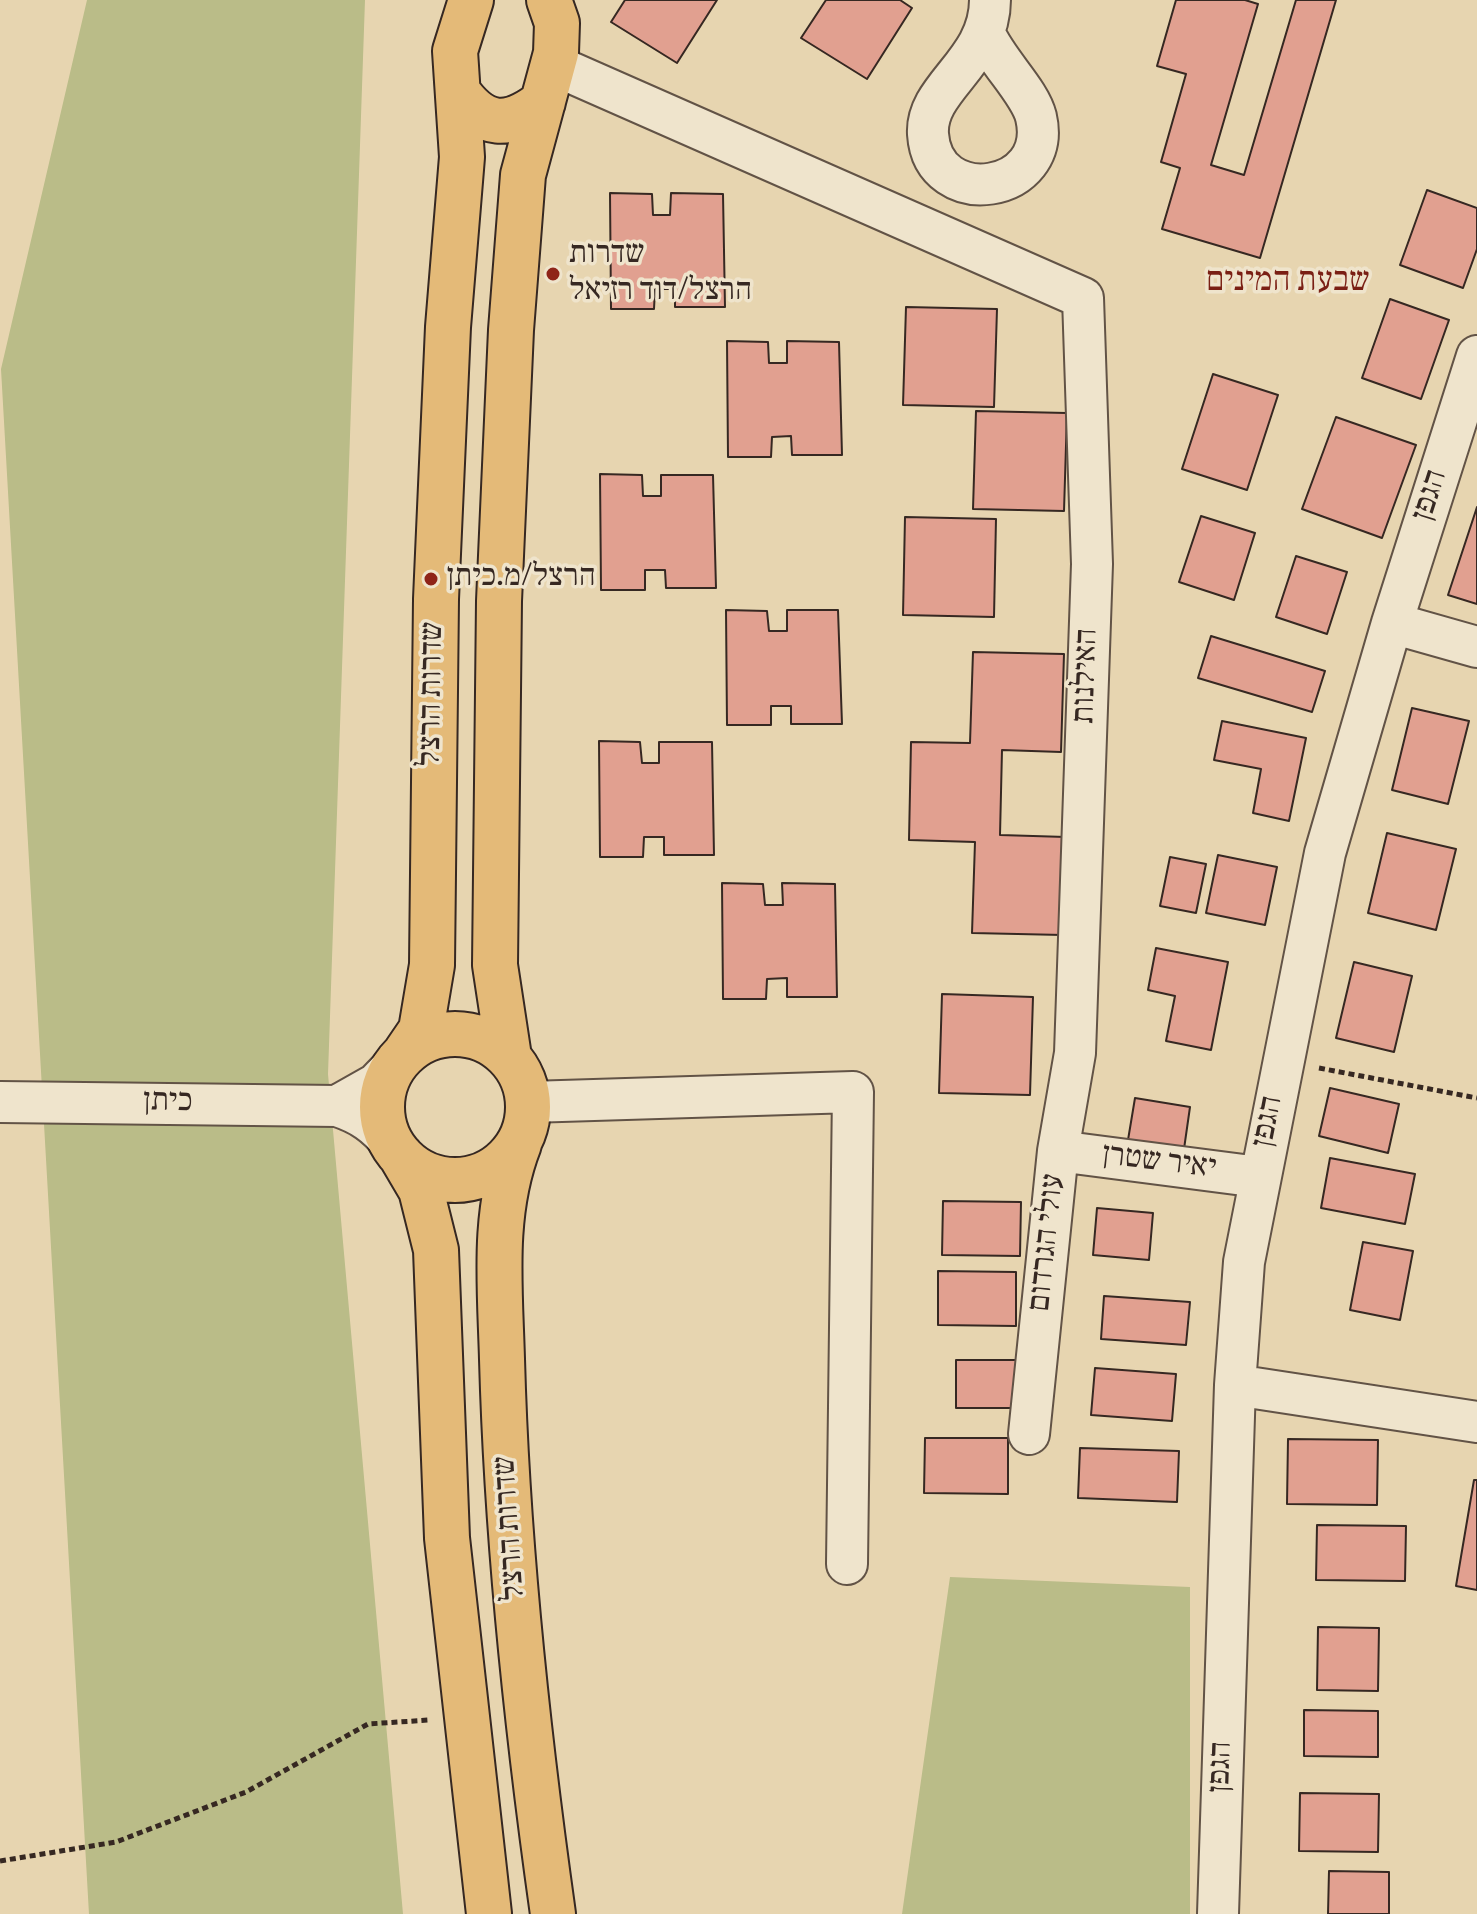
<!DOCTYPE html>
<meta charset="utf-8">
<style>
body{margin:0}
canvas{display:block;background:#e7d5b0}
</style>
<canvas width="1477" height="1914"></canvas>
<script>
const context = document.querySelector('canvas').getContext('2d');
context.lineJoin = 'round';
function paint(path, color) {
  context.fillStyle = color;
  context.fill(path, 'evenodd');
}
function trace(path, color, width, dash) {
  context.strokeStyle = color;
  context.lineWidth = width;
  context.lineCap = dash ? 'butt' : 'round';
  context.setLineDash(dash || []);
  context.stroke(path);
}
function drawText(font, color, halo, rows, align = 'center') {
  context.font = font + ' Vollkorn,"Frank Ruhl Libre",serif';
  context.lineWidth = 7;
  context.setLineDash([]);
  context.textBaseline = 'middle';
  context.strokeStyle = halo;
  context.fillStyle = color;
  for (const [text, x, y, turn = 0] of rows) {
    context.save();
    context.translate(x, y);
    context.rotate((+turn || 0) * Math.PI / 180);
    context.textAlign = isNaN(turn) ? turn : align;
    if (halo) context.strokeText(text, 0, 0);
    context.fillText(text, 0, 0);
    context.restore();
  }
}
paint(new Path2D(`
 M87,0h278l-37,1074 75,840h-314l-88,-1545z
 M950,1577l240,10v327h-288z`), '#babc88');
const building = new Path2D(`
 M625,0h92l-40,63 -66,-41z
 M826,0h74l12,8 -45,71 -66,-41z
 M1176,0h69l13,4 -47,161 33,10 52,-175h40l-76,258 -98,-29 18,-61 -19,-6 25,-88 -29,-8z
 M1427,190l50,18v41l-14,39 -63,-23z
 M610,193l42,1 1,21h17l1,-22 52,1 2,113h-50v-18h-20l-1,20h-43z
 M1390,299l59,21 -28,79 -59,-21z
 M906,307l91,2 -3,98 -91,-2z
 M727,341l41,1 1,21h18v-22l52,1 3,113h-50l-1,-19 -19,1 -1,20h-43z
 M1213,374l65,21 -31,95 -65,-21z
 M976,411l91,2 -3,98 -91,-2z
 M1336,417l80,28 -34,93 -80,-29z
 M600,474l42,1 1,21h18v-21h52l3,113h-50l-1,-18h-20v20h-44z
 M1477,507v97l-29,-9z
 M1201,516l54,17 -21,67 -55,-18z
 M905,517l91,2 -2,98 -91,-2z
 M1296,556l51,16 -20,62 -51,-17z
 M726,610l41,1 2,20h18v-21h51l4,114h-51v-18h-20v19h-44z
 M1211,636l114,35 -13,41 -114,-34z
 M973,652l91,2 -3,98 -59,-2 -2,85 66,2 -3,98 -91,-2 3,-91 -66,-2 2,-98 59,1z
 M1412,708l57,13 -21,83 -56,-14z
 M1222,721l84,17 -17,83 -36,-8 8,-44 -47,-9z
 M599,741l41,1 2,21h17v-21h53l2,113h-50v-18h-20l-1,20h-43z
 M1387,833l69,16 -20,81 -68,-17z
 M1218,855l59,12 -12,58 -59,-12z
 M1170,857l36,7 -10,49 -36,-7z
 M722,883l41,1 2,21h18l-1,-22 53,1 2,113h-50v-19l-20,1 -1,20h-43z
 M1156,948l72,14 -17,88 -45,-9 9,-45 -27,-6z
 M1354,962l58,14 -18,76 -58,-14z
 M942,994l91,3 -3,98 -91,-2z
 M1330,1088l69,16 -11,49 -69,-17z
 M1135,1098l55,9 -6,42 -56,-9z
 M1330,1158l85,16 -10,50 -84,-16z
 M943,1201l78,1 -1,54 -78,-1z
 M1097,1208l56,5 -4,47 -56,-5z
 M1363,1242l50,9 -13,69 -50,-10z
 M938,1271l78,1v54l-78,-1z
 M1104,1296l86,6 -4,43 -85,-6z
 M956,1360h62l-1,48h-61z
 M1095,1368l81,6 -4,47 -81,-6z
 M925,1438h83v56l-84,-1z
 M1288,1439l90,1 -1,65 -90,-1z
 M1080,1448l99,3 -2,51 -99,-4z
 M1474,1480h3v110l-21,-4z
 M1317,1525l89,1 -1,55 -89,-1z
 M1318,1627l61,1 -1,63 -61,-1z
 M1304,1710l74,1v46l-74,-1z
 M1300,1793l79,1 -1,58 -79,-1z
 M1329,1871l60,1v42h-61z`);
paint(building, '#e1a090');
trace(building, '#362822', 2);
const minor = new Path2D(`
 M985,34c12,28 45,58 51,83 18,77 -103,95 -108,17 -3,-47 62,-71 62,-134
 M554,65l529,233 9,266 -17,489 -17,98 -29,283
 M1392,623l85,24
 M0,1102l337,4c24,8 39,18 55,38
 M529,1102l324,-10 -6,472
 M337,1106l39,-22 21,-22
 M1058,1151l201,26
 M1235,1385l242,37
 M1218,1914l17,-529 9,-123 81,-409 67,-230 85,-267`);
const major = new Path2D(`
 M458,92c26,36 50,37 85,10
 M382 1107a73 73 0 1 1 146 0a73 73 0 1 1-146 0Z
 M406,1052l15,-22 11,-65 4,-366 12,-272 14,-170 -7,-106 16,-51
 M509,1057l-14,-92 4,-364 12,-271 12,-155 33,-122 1,-30 -8,-23
 M519,1144c-27,69 -19,142 -17,215 5,185 25,371 51,555
 M401,1156l20,34 15,60 11,288 42,376`);
trace(minor, '#625346', 44);
trace(major, '#362822', 48);
trace(new Path2D(`
 M1319,1068l158,30
 M0,1861l116,-19 130,-50 122,-68 61,-4`), '#362822', 5, [6, 4]);
trace(minor, '#efe4cc', 40);
trace(major, '#e4ba78', 44);
for (const [x, y, r, color] of [
 [553,274,8,"#8f2418"],
 [431,579,8,"#8f2418"]
]) {
  const dot = new Path2D();
  dot.arc(x, y, r, 0, 2 * Math.PI);
  context.fillStyle = color;
  context.fill(dot);
  trace(dot, '#efe4cc', 3);
}
drawText('32px', '#362822', '#efe4cc', [
 ["שדרות",569,256],
 ["הרצל/דוד רזיאל",569,293],
 ["הרצל/מ.כיתן",447,579]
], 'left');
drawText('32px', '#362822', '#efe4cc', [
 ["הגפן",1432,496,-72],
 ["האילנות",1088,676,-88],
 ["שדרות הרצל",434,694,-89],
 ["כיתן",168,1104,1],
 ["הגפן",1270,1122,-79],
 ["יאיר שטרן",1159,1164,7],
 ["עולי הגרדום",1049,1243,-84],
 ["שדרות הרצל",512,1528,-94],
 ["הגפן",1223,1767,-88]
]);
drawText('34px', '#7a1f14', '#efe4cc', [
 ["שבעת המינים",1288,284]
]);
</script>
